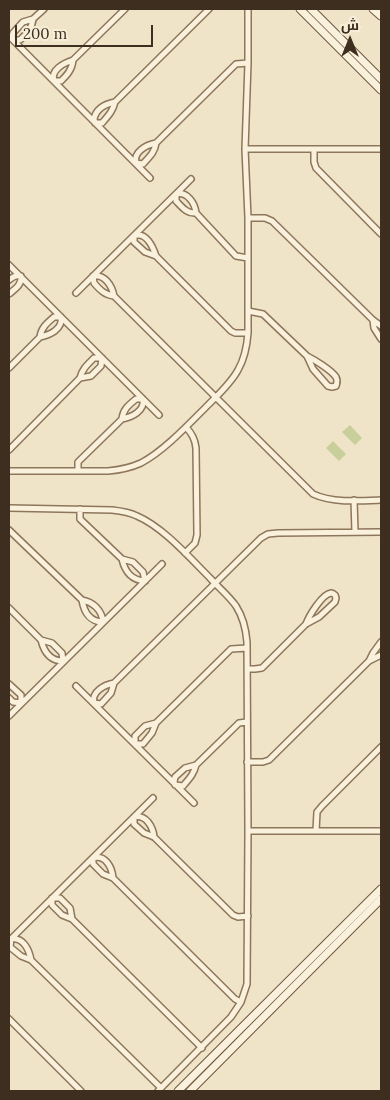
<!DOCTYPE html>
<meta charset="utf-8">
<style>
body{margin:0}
#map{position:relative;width:390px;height:1100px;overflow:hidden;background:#f0e4c8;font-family:Lora,Cairo,serif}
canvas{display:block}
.frame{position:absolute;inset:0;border:10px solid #3d2e20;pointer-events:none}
.north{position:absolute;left:325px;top:15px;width:50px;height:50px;-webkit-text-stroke:4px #f7eed8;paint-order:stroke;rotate:0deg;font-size:14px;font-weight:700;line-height:20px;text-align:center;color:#3d2e20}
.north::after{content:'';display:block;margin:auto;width:18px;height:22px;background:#3d2e20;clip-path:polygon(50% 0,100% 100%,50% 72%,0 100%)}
.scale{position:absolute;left:15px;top:25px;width:138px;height:22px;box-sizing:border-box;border:2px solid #3d2e20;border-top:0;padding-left:6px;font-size:15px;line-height:18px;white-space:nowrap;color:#3d2e20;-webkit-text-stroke:4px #f7eed8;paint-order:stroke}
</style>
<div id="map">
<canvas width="390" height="1100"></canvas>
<div class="frame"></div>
<div class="north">ش</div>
<div class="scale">200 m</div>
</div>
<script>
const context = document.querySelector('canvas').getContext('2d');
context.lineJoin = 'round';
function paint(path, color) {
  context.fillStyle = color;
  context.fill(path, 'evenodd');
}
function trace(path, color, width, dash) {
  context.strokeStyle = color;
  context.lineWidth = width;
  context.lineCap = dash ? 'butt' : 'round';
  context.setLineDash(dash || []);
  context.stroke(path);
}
paint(new Path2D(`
 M350,425l12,13 -7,7 -13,-13z
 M333,441l13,13 -7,7 -13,-13z`), '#c9cf9b');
const minor = new Path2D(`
 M33,19c-1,10 -7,15 -13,21h-6l-2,-3 1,-4 10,-11 10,-3 11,-10
 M9,36l141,142
 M73,60c-1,10 -6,15 -12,21h-7c-4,-11 10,-18 19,-21l52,-51
 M115,102c-2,9 -7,14 -13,21h-7l-1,-4c2,-10 11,-15 21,-17l94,-93
 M156,143c-1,9 -7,14 -13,21l-7,-1c-3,-11 10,-18 20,-20l80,-79 12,-1
 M245,149h136
 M314,149v13l2,6 65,66
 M196,213c-9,1 -14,-6 -20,-12v-7c11,-3 19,9 20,19l40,43 12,2
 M248,218h17l7,3 101,99 8,6
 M156,256l-11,-4 -11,-10v-6c12,-5 19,11 22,20l75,75 4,2h13
 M9,265l150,150
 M9,280c4,-3 6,-5 12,-4 1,9 -6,13 -12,18
 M76,293l115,-114
 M114,296c-9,-1 -14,-6 -20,-13l-1,-7c12,-2 19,10 21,20l199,198c19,9 47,7 68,6
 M248,311l15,3 44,42 6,13 15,17 4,1 4,-1c1,-4 2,-5 0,-9 -5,-7 -21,-17 -29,-21
 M373,320l1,8 7,11
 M9,368l31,-31c1,-9 7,-14 14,-20h7c2,12 -11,18 -21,20
 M9,450l71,-72c2,-9 8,-14 14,-20h8l-1,8 -10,10 -11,2
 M9,471h99c11,-1 22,-3 33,-8 23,-12 49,-40 67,-58 11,-11 23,-22 30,-35 7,-12 9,-24 10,-37v-115l-3,-69 3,-86v-54
 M78,471v-9l44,-43c1,-10 7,-14 14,-20h7c2,12 -11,18 -21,20
 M354,500l1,32
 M9,508l103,2c9,1 17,2 25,6 26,11 53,42 73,62 8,9 19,18 26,28 7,11 10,24 11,36l1,189 -1,153 -6,18 -10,15 -73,74
 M80,509v10l42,40 11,3 10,10 2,9c-14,-1 -20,-9 -23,-22
 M9,530l73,70c11,2 20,10 21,22 -13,0 -19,-10 -21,-22
 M185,553l10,-10 2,-8 -1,-87c-1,-9 -4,-14 -10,-21
 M9,608l32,32 11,3 10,10 1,8c-13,0 -19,-9 -22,-21
 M369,661l4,-8 8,-11
 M247,669h8l7,-1 44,-44 13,-7 16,-15 1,-4 -1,-3c-1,-1 -3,-2 -4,-2 -9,1 -22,23 -25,31
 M114,683c-10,2 -23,9 -20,20l7,1 10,-11 3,-10 147,-145 7,-4 10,-1 103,-1
 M9,684l12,11v8l-8,-1 -4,-4
 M76,686l118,117
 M9,716l153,-152
 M156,723l-4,10 -9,11h-8v-8l10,-10 11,-3 75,-74 16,-1
 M247,762h16l6,-2 100,-99 12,-6
 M196,765c-2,9 -7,14 -13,21l-8,-1 -1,-3 1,-5 10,-9 11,-3 43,-42 8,-1
 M248,831h133
 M316,831l1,-19 5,-6 59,-59
 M154,837c-1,-10 -8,-23 -20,-20v7l10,9 10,4 79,78 5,2 10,-1
 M113,878c-1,-11 -8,-24 -20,-20v6l10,10 10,4 122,121 6,3
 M72,919l-2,-11 -10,-10h-8v7l10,10 10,4 130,129
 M11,939l142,-141
 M31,960c-2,-11 -8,-23 -20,-21l-1,8 11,9 10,4 130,128
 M9,1019l72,72`);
const secondary = new Path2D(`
 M300,9l81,81
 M311,9l70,70
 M373,9l8,7
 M178,1091l203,-202
 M190,1091l191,-192`);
trace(minor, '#8d765c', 8);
trace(secondary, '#6f573f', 9);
trace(minor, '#faf1dc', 5);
trace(secondary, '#faf1dc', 7);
</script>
